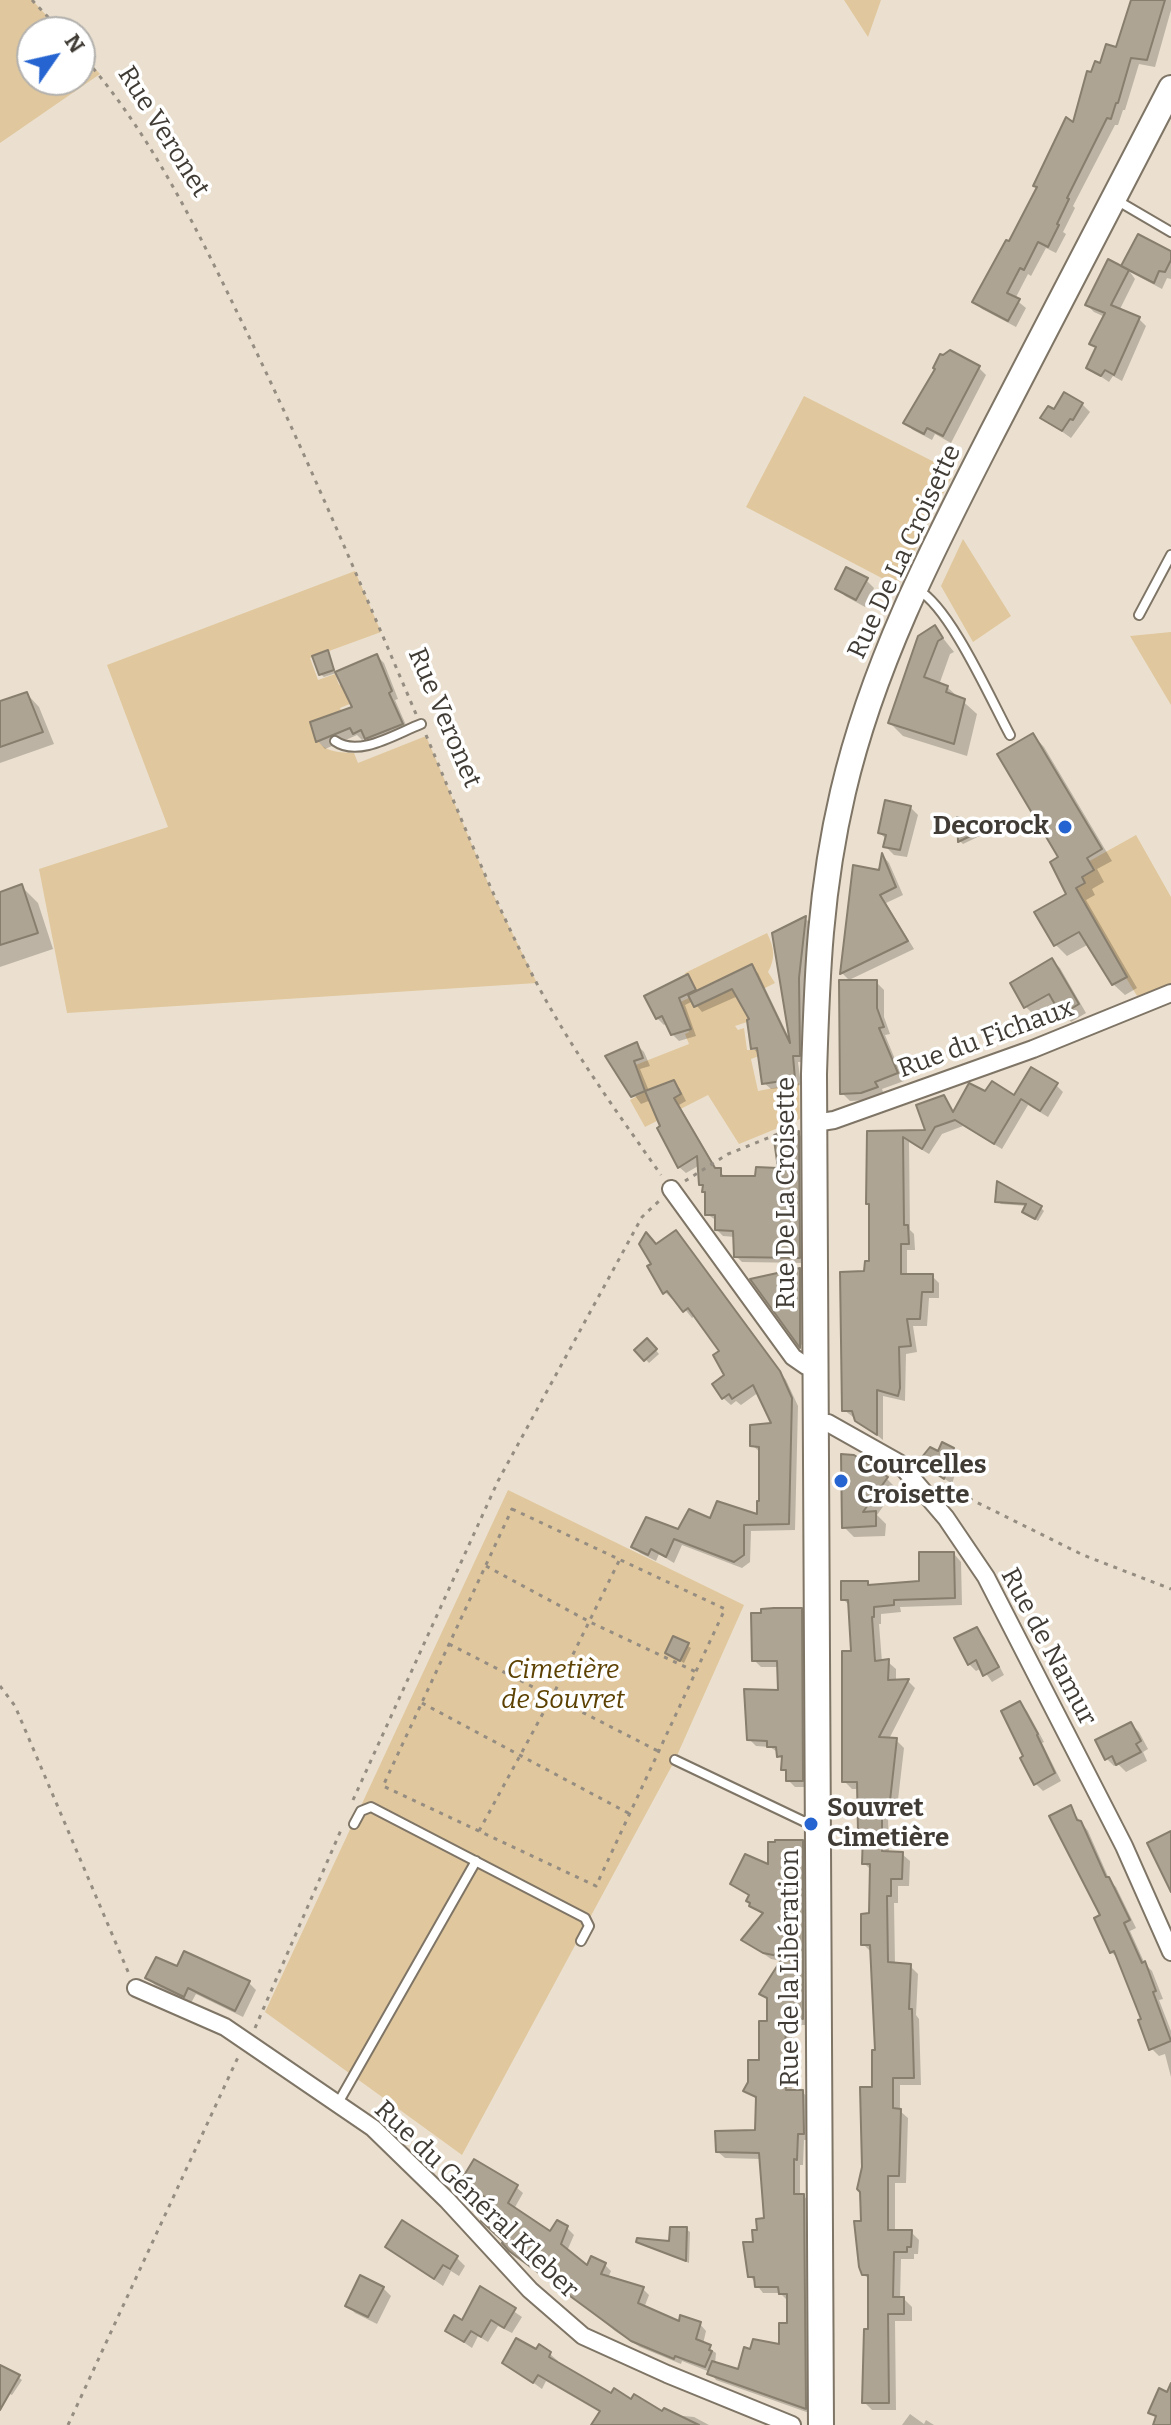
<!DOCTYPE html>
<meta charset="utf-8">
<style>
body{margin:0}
#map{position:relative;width:1171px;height:2425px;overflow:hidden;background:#ebe0cf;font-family:Bitter,serif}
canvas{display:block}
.north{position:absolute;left:16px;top:16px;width:80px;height:80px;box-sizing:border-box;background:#fff;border:2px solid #b3b1ae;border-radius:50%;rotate:56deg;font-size:22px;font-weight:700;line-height:32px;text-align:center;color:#403c35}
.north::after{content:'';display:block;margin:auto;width:28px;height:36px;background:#2665d1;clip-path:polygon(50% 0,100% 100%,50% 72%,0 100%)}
</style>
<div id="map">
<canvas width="1171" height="2425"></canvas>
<div class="north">N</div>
</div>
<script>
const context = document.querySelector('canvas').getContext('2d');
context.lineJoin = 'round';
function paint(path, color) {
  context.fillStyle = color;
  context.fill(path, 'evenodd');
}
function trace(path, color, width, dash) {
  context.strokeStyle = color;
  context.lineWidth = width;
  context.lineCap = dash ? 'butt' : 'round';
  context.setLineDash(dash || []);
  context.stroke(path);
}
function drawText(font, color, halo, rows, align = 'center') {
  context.font = font + ' Bitter,serif';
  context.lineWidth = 7;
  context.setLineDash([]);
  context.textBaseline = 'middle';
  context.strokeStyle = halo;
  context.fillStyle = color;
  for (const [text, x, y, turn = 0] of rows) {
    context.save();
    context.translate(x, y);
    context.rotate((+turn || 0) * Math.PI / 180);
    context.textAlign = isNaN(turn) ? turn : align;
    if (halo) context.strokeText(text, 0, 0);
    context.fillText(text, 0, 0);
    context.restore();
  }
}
paint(new Path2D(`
 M0,0h32l30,32h-30v48h48v-27l20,21 -100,69z
 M844,0h37l-13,37z
 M804,396l150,76 -57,114 -151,-79z
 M963,539l48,77 -38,26 -32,-56z
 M355,571l26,61 -71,26 8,22 17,-6 4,11 4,-2 9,20 -12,5 4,10 -9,-3 -25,10c10,25 17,27 44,28l4,10 68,-27 65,154 46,93 -470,30 -28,-144 129,-42 -61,-162z
 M1171,632v73l-41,-69z
 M1136,835l35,62v96l-29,11 -52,-85 -22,-46z
 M767,933c7,14 9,25 1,39l7,11 -14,7 -2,28 -24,8 3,4 6,-2 3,22h10l2,6 -8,3 7,32 41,-8 1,36 -61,25 -31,-49 -63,32 -15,-27 14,-8 -11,-26 56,-22 -4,-10 4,-2 -3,-9 -18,-15 27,-13 -10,-22z
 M508,1490l236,115 -69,155 -213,395 -197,-143z`), '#e0c79d');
paint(new Path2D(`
 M1133,0h38v10l-16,57 -16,-3 -14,46h-2l-5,15h-3l-42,81 2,2 -12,24 3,2 -10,19 -10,-5 -15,28 -3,-2 -13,25 11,9 -10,19 -34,-18 -8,-7 36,-58 65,-119 27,-60 15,-15z
 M1171,253v26l-4,-1 -5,11 -32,-17 -6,-7z
 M1109,262l21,10 5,7 -16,32 20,8 7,7 -24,55 -9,-5 -4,6 -21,-14 10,-19 -6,-6 13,-26 -11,-5 -7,-7z
 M979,368l7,7 -35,68 -16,-9 -3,6 -19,-10 -8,-7z
 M1082,404l8,8 -19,26 -28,-20z
 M866,580l8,8 -9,19 -20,-11 -8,-8z
 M935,628l19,24 -4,2 -11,31 8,2 30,27 -10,42 -64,-20 -13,-13z
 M328,653l8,20 -12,4 -4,-3z
 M377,656l7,7 14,36 -3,1 14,32 -35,13 -7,-7 -5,2 -5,-5 -32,14 -7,-8 -5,-18 41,-15z
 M27,694l12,13 15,37 -54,19v-60z
 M1033,735l11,12 68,114 -15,8 7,13 -12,7 3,6 -9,5 51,88 -12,7 -12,-11 -24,-40 -22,12 -11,-11 -19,-32 32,-18z
 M910,807l8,8 -11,42 -13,-2 -8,-8 1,-7 -7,-7z
 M959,820l27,10 2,2 -25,12 -3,-3z
 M884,857l5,6 14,32 -17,8 28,46 -65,31 -7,-7 39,-101z
 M22,887l16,16 15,46 -53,18v-73z
 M806,919l6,6 -6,137h-8l3,23 -30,4 -7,-6 -4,-27 -7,-8 -1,-28 -14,-24 -36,16 -9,-11 -8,4 11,31 -17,5 -7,-7 -5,-11 -3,2 -7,-7 30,-41 11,16 53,-27 7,7 32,67z
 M1052,960l8,8 26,45 -15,9 -15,-20 -22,13 -8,-8 -14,-23z
 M876,982l8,8v27l6,17 -5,1 19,46 -22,8 2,6 -14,5 -20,1 -8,-8z
 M636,1044l8,8 6,14 -10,3 9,22 25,-9 6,7 6,12 -7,4 38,65 9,7 31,1 23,-8 19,-36 6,6 1,123 -64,-1 -6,-6 -1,-19 -12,-1 -6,-6v-9l-10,-7v-20l-6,-10 -1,-19 -14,8 -7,-6 -28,-67 -10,4 -34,-47z
 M1056,1085l7,7 -15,25 -20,-12 -26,44 -39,-23 -21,8 -13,20 -20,-12 1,88 4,4 1,16h-8v26h25l7,7v15h-10l-2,28h-14l4,26 -11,2 -1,47 -22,-5v44l-39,-30 22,-137 5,-10v-57l-3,-2 1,-71 59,-1 16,-35 11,16 31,-19 29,3z
 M999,1184l42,24 3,3 -6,10 -11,-6v-9l-26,-2 -4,-3z
 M683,1239l103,141 12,26 -3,124 -44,1 -1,31 -8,6 -60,-23 -8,18 -15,-9 -3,7 -16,-8 -7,-7 78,-26 48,-3 2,-14v-50l-9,-8 22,-21 -15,-32 -18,13 -5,-4 -5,4 -8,-7 4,-22 -5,-24 -26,-37 -4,3 -17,-21 -3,2 -7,-7 -11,-28 3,-18z
 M799,1270l7,7 1,75 -54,-72z
 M647,1340l12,14 -10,9 -12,-13z
 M953,1450l7,8 -8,26 -31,-22z
 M886,1478l10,10 -19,27 9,9 -1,12 -31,1 -10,-10z
 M954,1554l7,8 1,43 -62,2 1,5 -20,2v10h-2l3,38h6l8,7v13l12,-1 7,7 -26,51 7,1 8,8 -8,69h-8l1,37h13l8,7 -1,25h-11v17h-4l1,62 15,1 8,8 -2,41 3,4 2,66h-21v26l8,7 -2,65h-11v49h16l8,8 -1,14h-4v5h-13l-1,40h4l8,8v14h-17l1,89h-24l-8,-8 6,-71v-51l-7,-6v-51l14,-171 -6,-100 -8,-8 8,-29 1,-44 -8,-8 1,-26 -5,-5 -1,-43h-7l-8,-8 9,-128 -3,-47 -7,-7 24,-16 4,4 50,-4z
 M801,1610l7,7 1,170h-14l-7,-7v-6l-5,-5 1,-8 -5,-8 -9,-6 -14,-1 -7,-7 31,-47v-25h-19l-7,-7z
 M976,1630l8,7 20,38 -12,7 -10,-14 -6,3 -7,-7z
 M674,1638l17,10 -7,15 -17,-10z
 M1020,1704l7,7 17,31 -2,1 19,38 -18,10 -8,-8 -9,-26z
 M1131,1724l8,8 9,17 -5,3 4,9 -21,11 -8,-8 -4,2 -8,-8z
 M1070,1808l18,23 22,50 6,6 20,41 -6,3 15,33 7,7 11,28 -4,1 12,31v46l-6,-23 -6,2 -8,-8 -7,-28 -24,-60 -9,-8z
 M802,1842l7,7v176h-17l-1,43 1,24h10l7,6 1,42h-6l-1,25h-3v31h4l6,7 2,211 -96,-34 -6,-8 -28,-11 -1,3 -41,-17 -25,-16 -70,-57 -51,-71 -32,-21 54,5 7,6 -9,16 37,25 16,-6 7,7 -7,16 21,17 17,-3 6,6 -3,7 35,11 6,6 -5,13 36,16h20l6,7 -3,13 13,9 -1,11 25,7 41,-25 8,-21 -2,-25 -7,-7h-17l-13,-17 5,-33 11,-23 -5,-61 -36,-1 -7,-6 39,-20 1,-32 -12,-9 15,-29 8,-39v-22l-8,-7 21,-33 -11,-2 -27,-19 20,-25 -12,-9 -1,-9 -18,-13 37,-17z
 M148,1978l100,4 8,8 -13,27 -47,-23 -5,9 -36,-18z
 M686,2229l4,3 -1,31 -51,-22 33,2z
 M387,2247l70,11 8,8 -6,10 -8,-5 -8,15z
 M383,2288l8,8 -14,28 -22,-11 -8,-8z
 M481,2289l41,28 -10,16 -14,-7 -10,16 -10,-6 -6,12 -25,-17 16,-8z
 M537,2352l13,2 8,7 -2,2 55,33 52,18 31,3 15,8h-111l3,-12 -55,-32 -4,8 -38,-27z
 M0,2375l18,2 4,3 -10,15 -12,-6z
 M910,2414l14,10 2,-4 8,5h-32z`), '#0003');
const building = new Path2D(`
 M1131,0h34l-18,60 -16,-2 -13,45h-2l-5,16 -4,-1 -40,80 2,1 -12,25 2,1 -11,22 -10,-5 -14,28 -4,-2 -13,25 13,6 -12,22 -36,-19 34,-62 3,1 28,-54 -4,-1 33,-69 7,5 14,-51 4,1 4,-11 5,2 6,-19 10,3z
 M1138,234l33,17v9l-6,12 -6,-1 -5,12 -33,-17z
 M1108,259l21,11 -18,35 29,12 -26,58 -9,-5 -4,6 -15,-8 10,-21 -7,-3 16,-31 -20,-8z
 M950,350l30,16 -37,70 -16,-8 -3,6 -21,-11 32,-54 -2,-1 7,-14 3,1z
 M1064,392l19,11 -10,17 -3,-1 -8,12 -22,-13 8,-12 6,3z
 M846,567l22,11 -12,22 -21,-11z
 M935,625l8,13 -5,3 -14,36 24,9 -2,6 19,7 -11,45 -66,-21 30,-87z
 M328,650l6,20 -15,5 -7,-19z
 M377,654l15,37 -3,2 14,31 -38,15 -4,-9 -8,4 -3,-6 -34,14 -6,-20 42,-15 -17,-35z
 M27,692l16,40 -43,15v-46z
 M1033,733l69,116 -15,9 7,12 -12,7 3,6 -9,5 51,89 -15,8 -33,-53 -25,14 -20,-34 32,-18 -16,-32 8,-5 -61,-103z
 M885,800l26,6 -11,44 -17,-3 3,-12 -8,-2z
 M957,817l30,11 -29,14z
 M882,853l14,34 -16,8 28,46 -68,33 13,-109 26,5z
 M22,884l16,49 -38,12v-53z
 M806,916l-7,62 1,78h-7l2,23 -33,5 -5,-36 -6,1 -4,-29 2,-1 -17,-30 -38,18 -6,-12 64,-31 38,79 -18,-110z
 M1052,958l27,46 -18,11 -12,-21 -25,14 -14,-25z
 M688,974l8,16 -17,8 12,31 -20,6 -9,-19 -6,3 -12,-23z
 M839,980h38v28l7,19 -5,1 19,45 -23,9 3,5 -17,6 -21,1z
 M637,1042l6,16 -9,3 11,30 -14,6 -26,-41z
 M1031,1067l27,16 -18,28 -19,-12 -27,45 -39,-24 -20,7 -13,22 -19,-12 1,88h4l1,19h-8v30h32v18h-11l-2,27h-13l4,27 -12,1 1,41 -2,8 -21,-6v45l-22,-14 -3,-10h-10l-2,-139 24,-1 1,-10h4v-57h-3l1,-73 58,-1 -9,-25 28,-10 9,17 16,-29 16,8 7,-10 22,14z
 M674,1080l7,14 -7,4 41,70h6v8h34l1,-9 22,1 -4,-28 25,-9 1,127 -66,-1 -1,-26 -18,-1v-15h-10v-23h-3l1,-7h-4l-2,-29 -19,12 -21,-40 3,-2 -15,-35z
 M997,1181l45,25 -7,13 -13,-7 4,-8 -31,-2z
 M676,1230l104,141 12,27 -3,126 -45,1v30l-10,7 -60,-23 -8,18 -15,-8 -3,6 -17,-8 15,-30 32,12 11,-20 21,9 7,-17 40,13v-13h2v-54l-9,-1v-21l21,-2 -18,-38 -21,14 -3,-5 -7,5 -10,-15 12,-9 -11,-20 6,-4 -31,-43 -5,4 -16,-21 -4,3 -16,-28 4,-2 -12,-20 7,-12 10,12z
 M800,1268v80l-50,-69z
 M647,1338l10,11 -13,12 -10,-11z
 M942,1442l12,6 -10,31 -26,-17 12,-15 8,4z
 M841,1454l13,1 34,22 -25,35 13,-1v15l-34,2z
 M919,1552h35l1,46 -61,2v5l-20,2v10h-2l3,44 14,-2 -1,21 21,-1 -30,58 18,1 -8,72h-7v41l21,1 -1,27h-11v17h-4l1,66 23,2 -2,45h3l2,69h-21v30l8,1 -2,67h-11v54h24l-1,17h-4v5h-13l-1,45h11v17h-16l1,89h-27l2,-74h4v-54h-6l-3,-8 -5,-46h7l-1,-29 -3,-3 5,-22 -2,-80h12v-37h3l-5,-105h-9v-31l8,-1 1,-49h-8l1,-31h-5l-1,-51h-15v-131h9l-3,-51h-7v-19h27v4l51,-4z
 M774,1608h28l1,173h-17v-11h-5l1,-14 -5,1 -1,-10h-9v-6l-20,-1 -3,-51 34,1 -1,-29h-25l-1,-48h10v-4z
 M977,1627l22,40 -16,9 -7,-16 -8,5 -14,-27z
 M673,1636l16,7 -9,18 -15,-8z
 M1020,1701l18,33 -1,1 18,38 -21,12 -14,-27 3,-2 -22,-45z
 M1131,1722l10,19 -5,3 5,8 -25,13 -4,-9 -7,4 -10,-20z
 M1071,1805l6,15 4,1 25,56h3l21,43 -6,3 18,40 3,-2 11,30 -3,1 18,49 -22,9 -11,-30 3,-1 -27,-68 -4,2 -16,-35 6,-3 -51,-99z
 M1171,1831v61l-24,-49z
 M775,1840h28v179h-17l-1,41 1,30h17l1,44h-6l-1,26 -3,-1v35h10l2,215 -99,-35 5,-13 26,8 6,-22 6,2 3,-10 26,5v-21h8v-29h-8l-1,-7h-23l-1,-10h-6l-5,-35h10l-1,-12h5l-1,-11 8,-1 -5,-65 -43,-1 -1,-21 40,-1 1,-33 -13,-6 5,-9v-22h11v-39h8v-23l-8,-4 24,-37 -20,-4 -22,-13 22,-27 -14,-7 1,-3 -4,-2 3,-6 -19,-11 15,-30 23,10v-22h7z
 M184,1951l66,30 -15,30 -47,-23 -4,9 -39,-19 11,-21 21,9z
 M474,2159l44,26 -10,18 42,28 7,-11 11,6 -7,18 26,21 4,-9 15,7 -5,11 43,13 -6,16 41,18 1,-6 21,7 -5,17 15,6 -2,5 3,1 -7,16 -30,-11 -1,3 -43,-18 -122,-90 -7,-8 1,-2 -22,-20 12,-19 -33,-20z
 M402,2220l56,36 -8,13 -7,-4 -9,14 -49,-32z
 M670,2227h17l-1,34 -50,-19 1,-4 32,3z
 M360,2275l24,12 -16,30 -23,-11z
 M480,2286l36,22 -12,20 -13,-8 -10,17 -10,-6 -7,11 -19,-11 9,-16 8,5z
 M516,2338l20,11 3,-5 12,8 -2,5 62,36 3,-5 17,11 3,-5 28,17 2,-3 35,17h-108l9,-14 -62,-36 -5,8 -31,-20z
 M0,2365l20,10 -20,35z
 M1171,2383v42h-18l3,-9 -8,-3 11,-25 8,4z`);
paint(building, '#aea493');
trace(building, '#887e6e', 2);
const service = new Path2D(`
 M1118,201l53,31
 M918,590c32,17 73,110 92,145
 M1139,615l32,-60
 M335,741c24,17 62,-8 86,-17
 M675,1760l130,62 11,1
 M354,1824l7,-13 10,-4 214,111 4,8 -8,15
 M338,2103l138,-242`);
const minor = new Path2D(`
 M815,1123l19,-3 199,-71 138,-56
 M671,1189l122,168 13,9h10
 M816,1422l12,1 71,40 47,55 40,59 138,269 47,106
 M136,1988l89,39 148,101 74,72 83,90 53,46 84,38 125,51`);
const secondary = new Path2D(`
 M821,2425l-7,-1351c3,-100 6,-184 29,-282 30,-129 90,-244 150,-361 59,-115 119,-229 178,-343`);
trace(service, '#7f7566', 12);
trace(minor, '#7f7566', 20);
trace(secondary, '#7f7566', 28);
trace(new Path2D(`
 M32,0l30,32
 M80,53c67,75 113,168 156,257 65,132 122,268 180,404
 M426,735c35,83 68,166 109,245 36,69 82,132 126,195
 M685,1181l43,-27 65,-26
 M942,1485l141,70 88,34
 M512,1509l213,100 -129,277 -213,-100z
 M486,1566l104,56 106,50
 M449,1644l211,108
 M0,1686l15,20 114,268
 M422,1703l208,111
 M353,1800l145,-319 144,-264 18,-17
 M479,1831l74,-136 66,-134
 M255,2028l86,-198
 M68,2425l171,-370`), '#958d81', 3, [4, 6]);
trace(service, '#fff', 8);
trace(minor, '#fff', 16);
trace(secondary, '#fff', 24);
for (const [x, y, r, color] of [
 [1065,827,8,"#2665d1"],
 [841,1481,8,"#2665d1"],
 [811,1824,8,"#2665d1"]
]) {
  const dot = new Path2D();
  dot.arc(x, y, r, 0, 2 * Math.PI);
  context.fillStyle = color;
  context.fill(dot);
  trace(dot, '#fff', 3);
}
drawText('26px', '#403c35', '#fff', [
 ["Rue Veronet",163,132,58],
 ["Rue De La Croisette",905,552,-65],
 ["Rue Veronet",444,718,67],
 ["Rue du Fichaux",986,1039,-20],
 ["Rue De La Croisette",787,1193,-90],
 ["Rue de Namur",1048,1647,62],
 ["Rue de la Libération",791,1968,-90],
 ["Rue du Général Kleber",476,2200,44]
]);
drawText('bold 26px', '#403c35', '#fff', [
 ["Decorock",1049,827,"right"],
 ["Courcelles",857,1466],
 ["Croisette",857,1496],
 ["Souvret",827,1809],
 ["Cimetière",827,1839]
], 'left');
drawText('italic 26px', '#5c4102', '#fff', [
 ["Cimetière",563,1671],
 ["de Souvret",563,1701]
]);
</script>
